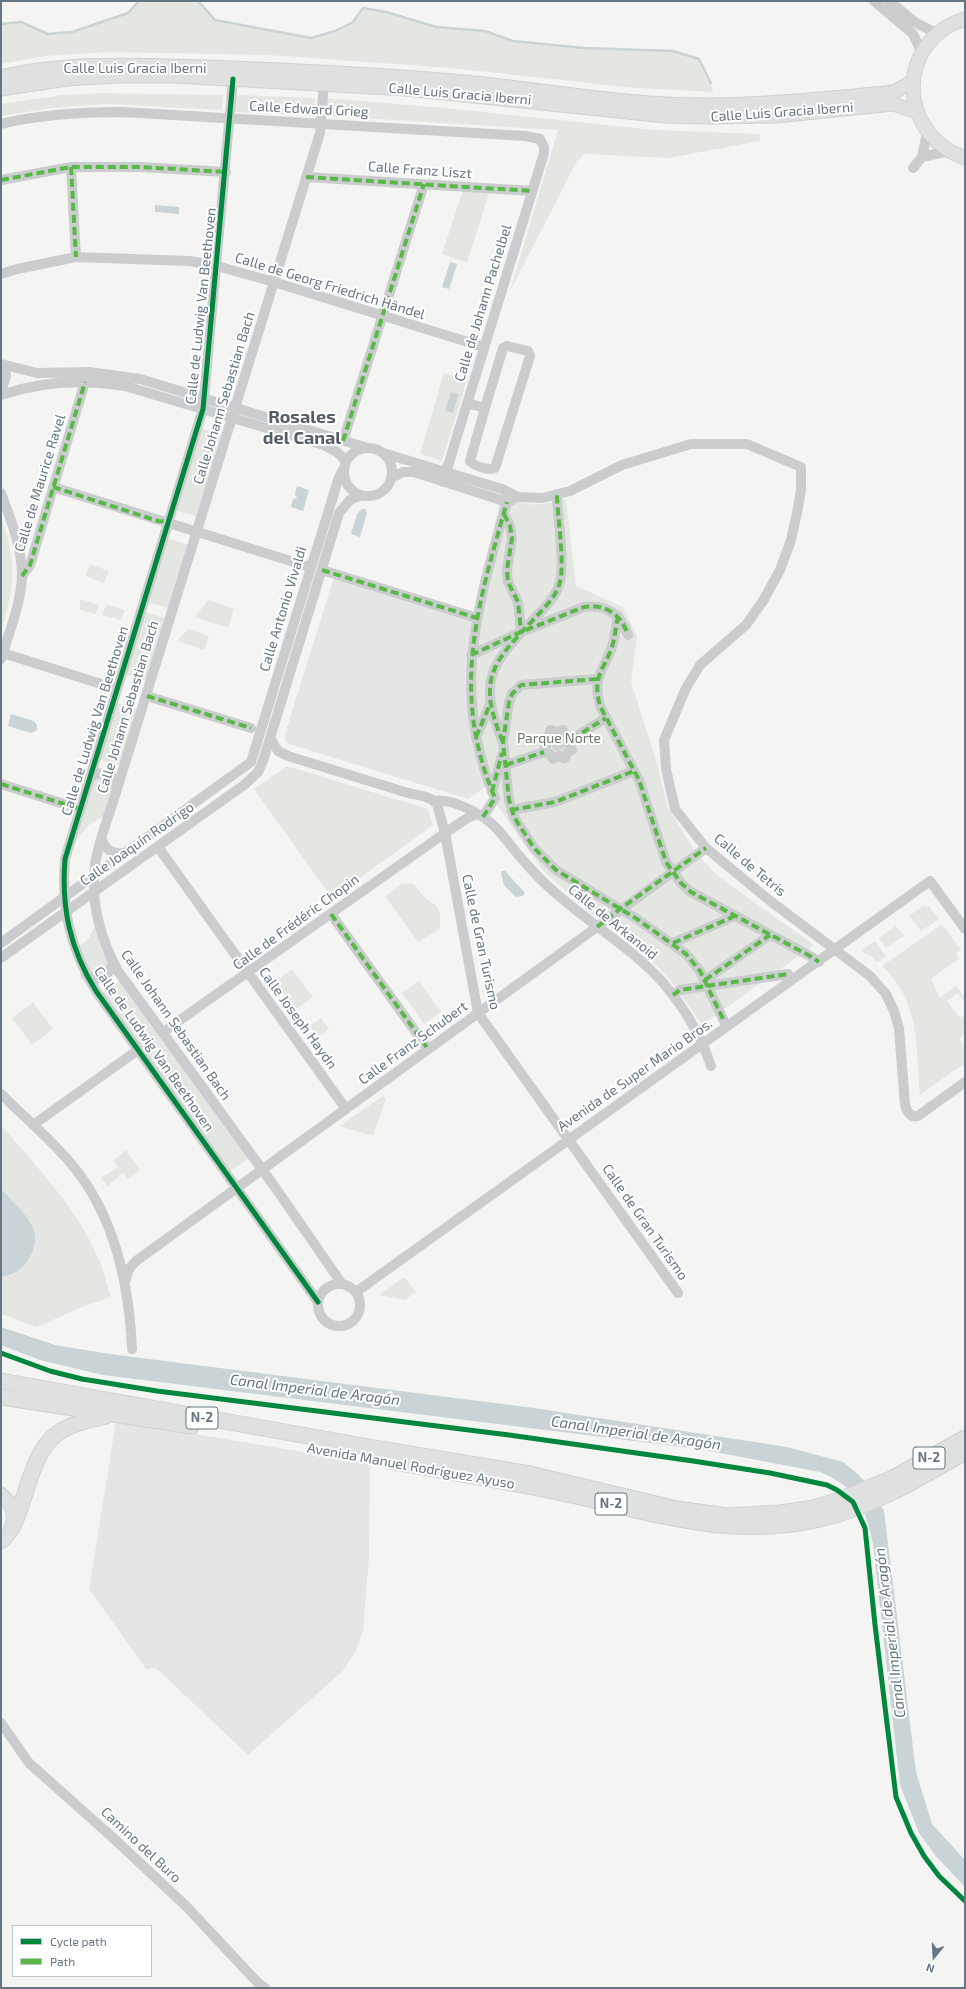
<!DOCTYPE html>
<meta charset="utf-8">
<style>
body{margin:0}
#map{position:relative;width:966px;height:1989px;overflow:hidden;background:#f4f5f3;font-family:"Exo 2",sans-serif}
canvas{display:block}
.frame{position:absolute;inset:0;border:2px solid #657582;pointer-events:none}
.legend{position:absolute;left:12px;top:1925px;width:140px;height:52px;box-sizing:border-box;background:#fff;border:1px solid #c1c8cd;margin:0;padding:5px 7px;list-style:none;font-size:12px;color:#657582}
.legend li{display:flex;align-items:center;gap:8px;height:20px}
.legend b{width:20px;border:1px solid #c1c8cd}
.north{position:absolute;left:914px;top:1937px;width:40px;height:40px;-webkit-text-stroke:3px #fff;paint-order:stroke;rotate:198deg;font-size:11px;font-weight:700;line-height:16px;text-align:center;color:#657582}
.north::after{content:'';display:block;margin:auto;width:14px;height:18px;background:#657582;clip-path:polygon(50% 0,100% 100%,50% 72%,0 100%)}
</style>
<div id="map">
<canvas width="966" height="1989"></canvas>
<div class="frame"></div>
<ul class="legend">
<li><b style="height:5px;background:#00873e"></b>Cycle path</li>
<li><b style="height:5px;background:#58b947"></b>Path</li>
</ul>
<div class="north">N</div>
</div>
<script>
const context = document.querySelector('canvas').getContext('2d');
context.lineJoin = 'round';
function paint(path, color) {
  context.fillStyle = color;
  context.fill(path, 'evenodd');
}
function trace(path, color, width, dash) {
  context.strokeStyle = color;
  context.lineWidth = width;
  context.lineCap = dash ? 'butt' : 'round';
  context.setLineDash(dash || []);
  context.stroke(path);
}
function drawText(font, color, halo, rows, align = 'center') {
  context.font = font + ' "Exo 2",sans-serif';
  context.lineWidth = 4;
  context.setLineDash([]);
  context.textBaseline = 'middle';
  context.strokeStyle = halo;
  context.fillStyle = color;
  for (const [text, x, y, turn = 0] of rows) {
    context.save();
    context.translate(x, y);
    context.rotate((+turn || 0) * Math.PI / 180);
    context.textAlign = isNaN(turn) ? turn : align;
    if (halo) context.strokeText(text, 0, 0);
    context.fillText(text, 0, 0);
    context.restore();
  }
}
paint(new Path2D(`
 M334,577l138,43 -5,40v41l4,34 14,52 -17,12 -179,-55 -3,-2 -1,-8z
 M116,1421l254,42 -1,94 -6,74 -8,21 -12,19 -95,84 -92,-87 -10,1 -57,-80z`), '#e4e6e5');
paint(new Path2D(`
 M139,1h57l19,19 96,18 24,-7 18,-9 10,-14 23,4 50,15 49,4 28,10 71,7 89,3 26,8 12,24 2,9 -78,-4 -184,-20 -184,-13 -160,-3 -62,4 -44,8v-40l20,-2 27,12 24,-2 56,-19z
 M99,93l124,2 -1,15 -115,-6 -55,4 -51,8v-12l62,-9z
 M236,95l79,3 -1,18 -80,-4z
 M327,98l117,10 210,22 106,4v7l-91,17 -85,-4 -7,7 -67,130 48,-161 -232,-14z
 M463,190l26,3 -22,70 -25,-9z
 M444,373l23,7 -25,81 -22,-7z
 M200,428l23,8 -25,81 -23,-7z
 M501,497c29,10 36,9 65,2l10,87 47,21 14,29 -6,46 26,81 11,45 29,46 21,22 96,69 -112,80 -30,-43 -28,-29 -60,-45 -40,-37 -19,-25 -40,-59 -14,-52 -4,-35v-40l5,-40z
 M1,517c16,43 14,71 0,115z
 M166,538l24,7 -19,64 -24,-7z
 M90,564l19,7 -5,12 -19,-7z
 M80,599l19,6 -3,9 -16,-4z
 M208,600l26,9 -6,19 -33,-11z
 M106,604l19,6 -4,10 -19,-5z
 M144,611l23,8 -20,62 -23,-7z
 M188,629l21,7 -5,14 -27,-9z
 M116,703l23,7 -17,56 -24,-7z
 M287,766l141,43 5,16 -101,73 -78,-109z
 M106,777l9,9 -7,28 -19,11 -13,16 15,-57 4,-6z
 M402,884h12l10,13 13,9 3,9v14l-22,13 -33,-46z
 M924,905l2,3 3,-2 10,13 -18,12 -12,-15z
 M96,923l13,36 -3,14 -15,1 -14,-25 12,-11z
 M942,924l19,26 -5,4 3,5 -28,19 9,20 16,-12 9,12v4l-7,-9 -11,8 13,17 5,-3v19l-6,5 6,8v16l-45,32c-4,-46 0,-95 -38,-129z
 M896,926l8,10 -18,12 -7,-10z
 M875,941l11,15 -9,6 -6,-6 -6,-2 -3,-4z
 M292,969l21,28 -18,13 -20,-28z
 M121,980l128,178 -20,14 -127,-178z
 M419,981l22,31 -17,12 -22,-31z
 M33,1002l20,27 -21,16 -20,-27z
 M321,1018l8,11 -11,9 -8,-12z
 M383,1096l3,2 -13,38 -34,-10z
 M1,1125c37,44 79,85 100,140 4,10 6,22 10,32l-29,10 -45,20 -36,-13z
 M126,1150l14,20 -12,9 -5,-6 -15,13 -7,-8 17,-11 -5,-7z
 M404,1277l12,15 -11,8 -26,-5z`), '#e4e7e1');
paint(new Path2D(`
 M155,205l24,2v7l-24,-2z
 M450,262l7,2 -8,25 -7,-2z
 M451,392l8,2 -6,19 -8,-2z
 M297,486l12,4 -6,21 -12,-4 2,-8 4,-1 -2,-4z
 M362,509h3l2,4 -7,24 -9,-3 6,-20z
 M11,714l23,7 3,4v5l-6,3 -23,-7z
 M551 744a7 7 0 1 1 14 0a7 7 0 1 1-14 0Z
 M502,871h3l20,22 -2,3 -7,1 -12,-12 -3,-11z
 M1,1189c21,24 50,42 24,75 -4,6 -16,13 -24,12z
 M1,1327l54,18 55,9 424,54 253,39 56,15 15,12 16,18 10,19 32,261 16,52 33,36v27l-30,-32 -16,-22 -19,-48 -27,-241c-8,-38 -15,-56 -53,-72l-121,-23 -596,-74 -63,-15 -39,-15z`), '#cad3d5');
trace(new Path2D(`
 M198,1l17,19 96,18 24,-7 18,-9 10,-14 23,4 50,15 49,4 28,10 71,7 89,3 26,8 12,24
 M1,24l20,-2 27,12 24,-2 56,-19 11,-12`), '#cad3d5', 2.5);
const major = new Path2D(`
 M965,19c-70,21 -68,116 0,139
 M1,77c66,-16 137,-12 205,-10 86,3 172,7 258,15 62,6 124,16 186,21 80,6 157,-3 236,-10l10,-2 17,-10
 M1,89l66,-10 50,-3h57l232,13 260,27 45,1 66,-1 116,-12 24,8
 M1,1494c16,13 17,35 0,48`);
const highway = new Path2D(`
 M1,1381l362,65 167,28 147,35 50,7 54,-3 33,-5 25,-8 54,-22 72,-40
 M1,1397l191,29
 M389,1461c59,11 119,20 178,33 88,19 162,46 253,25 52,-12 100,-41 145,-67
 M12,1528c15,-28 19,-77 46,-95 14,-10 32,-13 48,-17`);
trace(major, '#d0d1d1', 15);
trace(highway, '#d0d1d1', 17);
trace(new Path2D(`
 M874,1l39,33 9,19
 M889,1l27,22 22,11
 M233,79l-30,330 -138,450c-4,49 5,90 31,132l222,311
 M324,83l-4,50 -203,656c-7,24 -19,53 -22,76 -5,37 6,75 23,106l159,219 65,94
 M1,124c40,-10 81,-12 122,-12l402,24 15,3 4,8v6l-101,329
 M922,157l27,-6
 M71,167l5,90
 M913,168l9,-11 5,-25
 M306,177l226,14
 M1,180l70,-13h69l86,5
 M1,274l16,-5 59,-12 114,4 27,5 57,16 210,65
 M1,364l36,9 52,-1 51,7 228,69
 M1,391l5,-15 -1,-10
 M1,395c41,-14 82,-16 124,-9l199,59 13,7 9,9
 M467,403l18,5 -15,53c4,5 19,10 25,7l35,-112 -2,-5 -21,-5 -4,2 -18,60
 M343,441l81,-257
 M344 472a24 24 0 1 1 48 0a24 24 0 1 1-48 0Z
 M383,453l119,36 16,8 25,1 27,-7 52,-26 69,-21h56l54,23v23l-4,23 -6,27 -11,30 -17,31 -17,24 -46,40 -14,23 -22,52 2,29 9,40 31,39 63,52 101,76 16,18 8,17 5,17 6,77c2,7 6,13 13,11l47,-34
 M391,478l12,-6h11l93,30 5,-2
 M53,487l257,80
 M1,493c10,27 21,54 21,83 -1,28 -13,56 -21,83
 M504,514l6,12 2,12 -5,32 1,12 10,20 3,30
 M322,570l155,48
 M22,576l8,-11 55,-183
 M618,616c-2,10 -3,21 -6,31 -9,25 -20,29 -12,59l39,74 27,82 15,21 10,9 119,64 9,6
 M3,653l114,36
 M471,655l50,-23 63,-25c22,-3 37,7 44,28
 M597,679l-76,6 -9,9 -3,8 -6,40 6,58 5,17 20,31 22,22 81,49 49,35 14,17 24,50
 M147,696l104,32
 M270,738l8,13 10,5 120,37c10,2 22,3 29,11l8,29 33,180 200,280
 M476,738l15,-36
 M572,739l-6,-4 -3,-5 -6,2 -6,-2 -3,7 -5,2 3,7 -2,6 6,2 3,5 6,-3 6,2 2,-5 5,-3 -3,-6 3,-5 34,-21
 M503,742c-26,-62 -12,-78 31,-123 9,-10 21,-21 25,-34 7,-18 -2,-69 -2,-91
 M506,765l38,-13
 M90,777c8,-5 16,-5 23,1l4,11
 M1,784l79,25
 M492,792l10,-37
 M434,801c17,-3 46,12 58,23 9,8 16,18 24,28 11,13 22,26 35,37 37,34 81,58 114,96 20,24 36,51 46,81
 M511,810l44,-8 79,-31
 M483,817l12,-19c-45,-105 -18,-191 12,-296
 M102,840c4,11 11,14 22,13
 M158,847l188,262
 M331,914l97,135
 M1,943l250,-181 88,-285 5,-9
 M673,943l62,-27
 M1,958l243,-173 14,-13 5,-11 76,-248 11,-13 12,-5
 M86,975c14,8 24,1 27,-14
 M705,980l65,-45
 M673,995l7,-5 108,-16
 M163,1032l282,-199 24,-16 8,-3
 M1,1094c22,22 46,42 67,66 46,52 61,121 64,189
 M33,1125l105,-75
 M125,1282l4,-13 7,-8 570,-413
 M318 1305a21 21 0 1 1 42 0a21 21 0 1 1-42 0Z
 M356,1292l574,-411 35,48
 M1,1723l28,40 82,73 76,71 70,75 8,6`), '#cacccd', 10);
trace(major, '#dfe0e0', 13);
trace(highway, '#dfe0e0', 15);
trace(new Path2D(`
 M71,167l5,90
 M306,177l226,14
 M1,180l70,-13h69l86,5
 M343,441l81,-257
 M53,487l105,34 10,1
 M504,514l6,12 2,12 -5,32 1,12 10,20 3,30
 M322,570l155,48
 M22,576l8,-11 55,-183
 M618,616c-2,10 -3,21 -6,31 -9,25 -20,29 -12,59l39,74 27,82 15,21 10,9 119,64 9,6
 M471,655l50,-23 63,-25c22,-3 37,7 44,28
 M597,679l-76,6 -9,9 -3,8 -6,40 6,58 5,17 20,31 22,22 81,49 49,35 14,17 24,50
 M147,696l104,32
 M476,737l15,-35
 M572,739l34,-21
 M503,742c-26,-62 -12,-78 31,-123 9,-10 21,-21 25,-34 7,-18 -2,-69 -2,-91
 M506,765l38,-13
 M1,784l79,25
 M492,792l10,-39
 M511,810l44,-8 79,-31
 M483,817l12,-19c-45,-105 -18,-191 12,-296
 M331,914l97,135
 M597,927l23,-18 86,-61
 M673,943l62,-27
 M705,980l65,-45
 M673,995l7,-5 108,-16`), '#58b947', 4, [8, 4]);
trace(new Path2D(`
 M233,79l-30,330 -138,450c-4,49 5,90 31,132l222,311
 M1,1353l49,18 32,8 75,12 352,44 184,26 77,12 57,12 10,5 16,12 12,26 10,97 21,172 15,36 13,23 15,20 26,25`), '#00873e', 5);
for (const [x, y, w] of [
 [202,1418,32],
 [929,1458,32],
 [611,1504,32]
]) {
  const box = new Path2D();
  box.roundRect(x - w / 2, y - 11, w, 22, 3);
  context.fillStyle = '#fff';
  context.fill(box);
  trace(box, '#657582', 1);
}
drawText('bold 13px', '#657582', null, [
 ["N-2",202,1418],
 ["N-2",929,1458],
 ["N-2",611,1504]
]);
drawText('14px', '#657582', '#fff', [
 ["Calle Luis Gracia Iberni",135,68],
 ["Calle Luis Gracia Iberni",460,94,5],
 ["Calle Edward Grieg",309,109,3],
 ["Calle Luis Gracia Iberni",782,112,-4],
 ["Calle Franz Liszt",420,170,4],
 ["Calle de Georg Friedrich Händel",330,286,17],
 ["Calle de Johann Pachelbel",483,303,-73],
 ["Calle de Ludwig Van Beethoven",201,306,-84],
 ["Calle Johann Sebastian Bach",224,398,-73],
 ["Calle de Maurice Ravel",40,483,-73],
 ["Calle Antonio Vivaldi",283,609,-73],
 ["Calle Johann Sebastian Bach",128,707,-73],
 ["Calle de Ludwig Van Beethoven",95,721,-73],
 ["Calle Joaquín Rodrigo",137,844,-35],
 ["Calle de Tetris",750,865,40],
 ["Calle de Frédéric Chopin",296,922,-36],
 ["Calle de Arkanoid",613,922,39],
 ["Calle de Gran Turismo",481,942,78],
 ["Calle Joseph Haydn",298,1018,54],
 ["Calle Johann Sebastian Bach",176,1025,55],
 ["Calle Franz Schubert",413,1043,-36],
 ["Calle de Ludwig Van Beethoven",154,1049,55],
 ["Avenida de Super Mario Bros.",635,1075,-35],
 ["Calle de Gran Turismo",645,1222,55],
 ["Avenida Manuel Rodríguez Ayuso",411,1466,10],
 ["Camino del Buro",141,1845,43]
]);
drawText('14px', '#687a64', '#fff', [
 ["Parque Norte",559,738]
]);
drawText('italic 15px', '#61777f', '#fff', [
 ["Canal Imperial de Aragón",315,1390,7],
 ["Canal Imperial de Aragón",636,1433,8],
 ["Canal Imperial de Aragón",890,1633,-97]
]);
drawText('bold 18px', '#535e68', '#fff', [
 ["Rosales",302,417],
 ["del Canal",302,438]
]);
</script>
